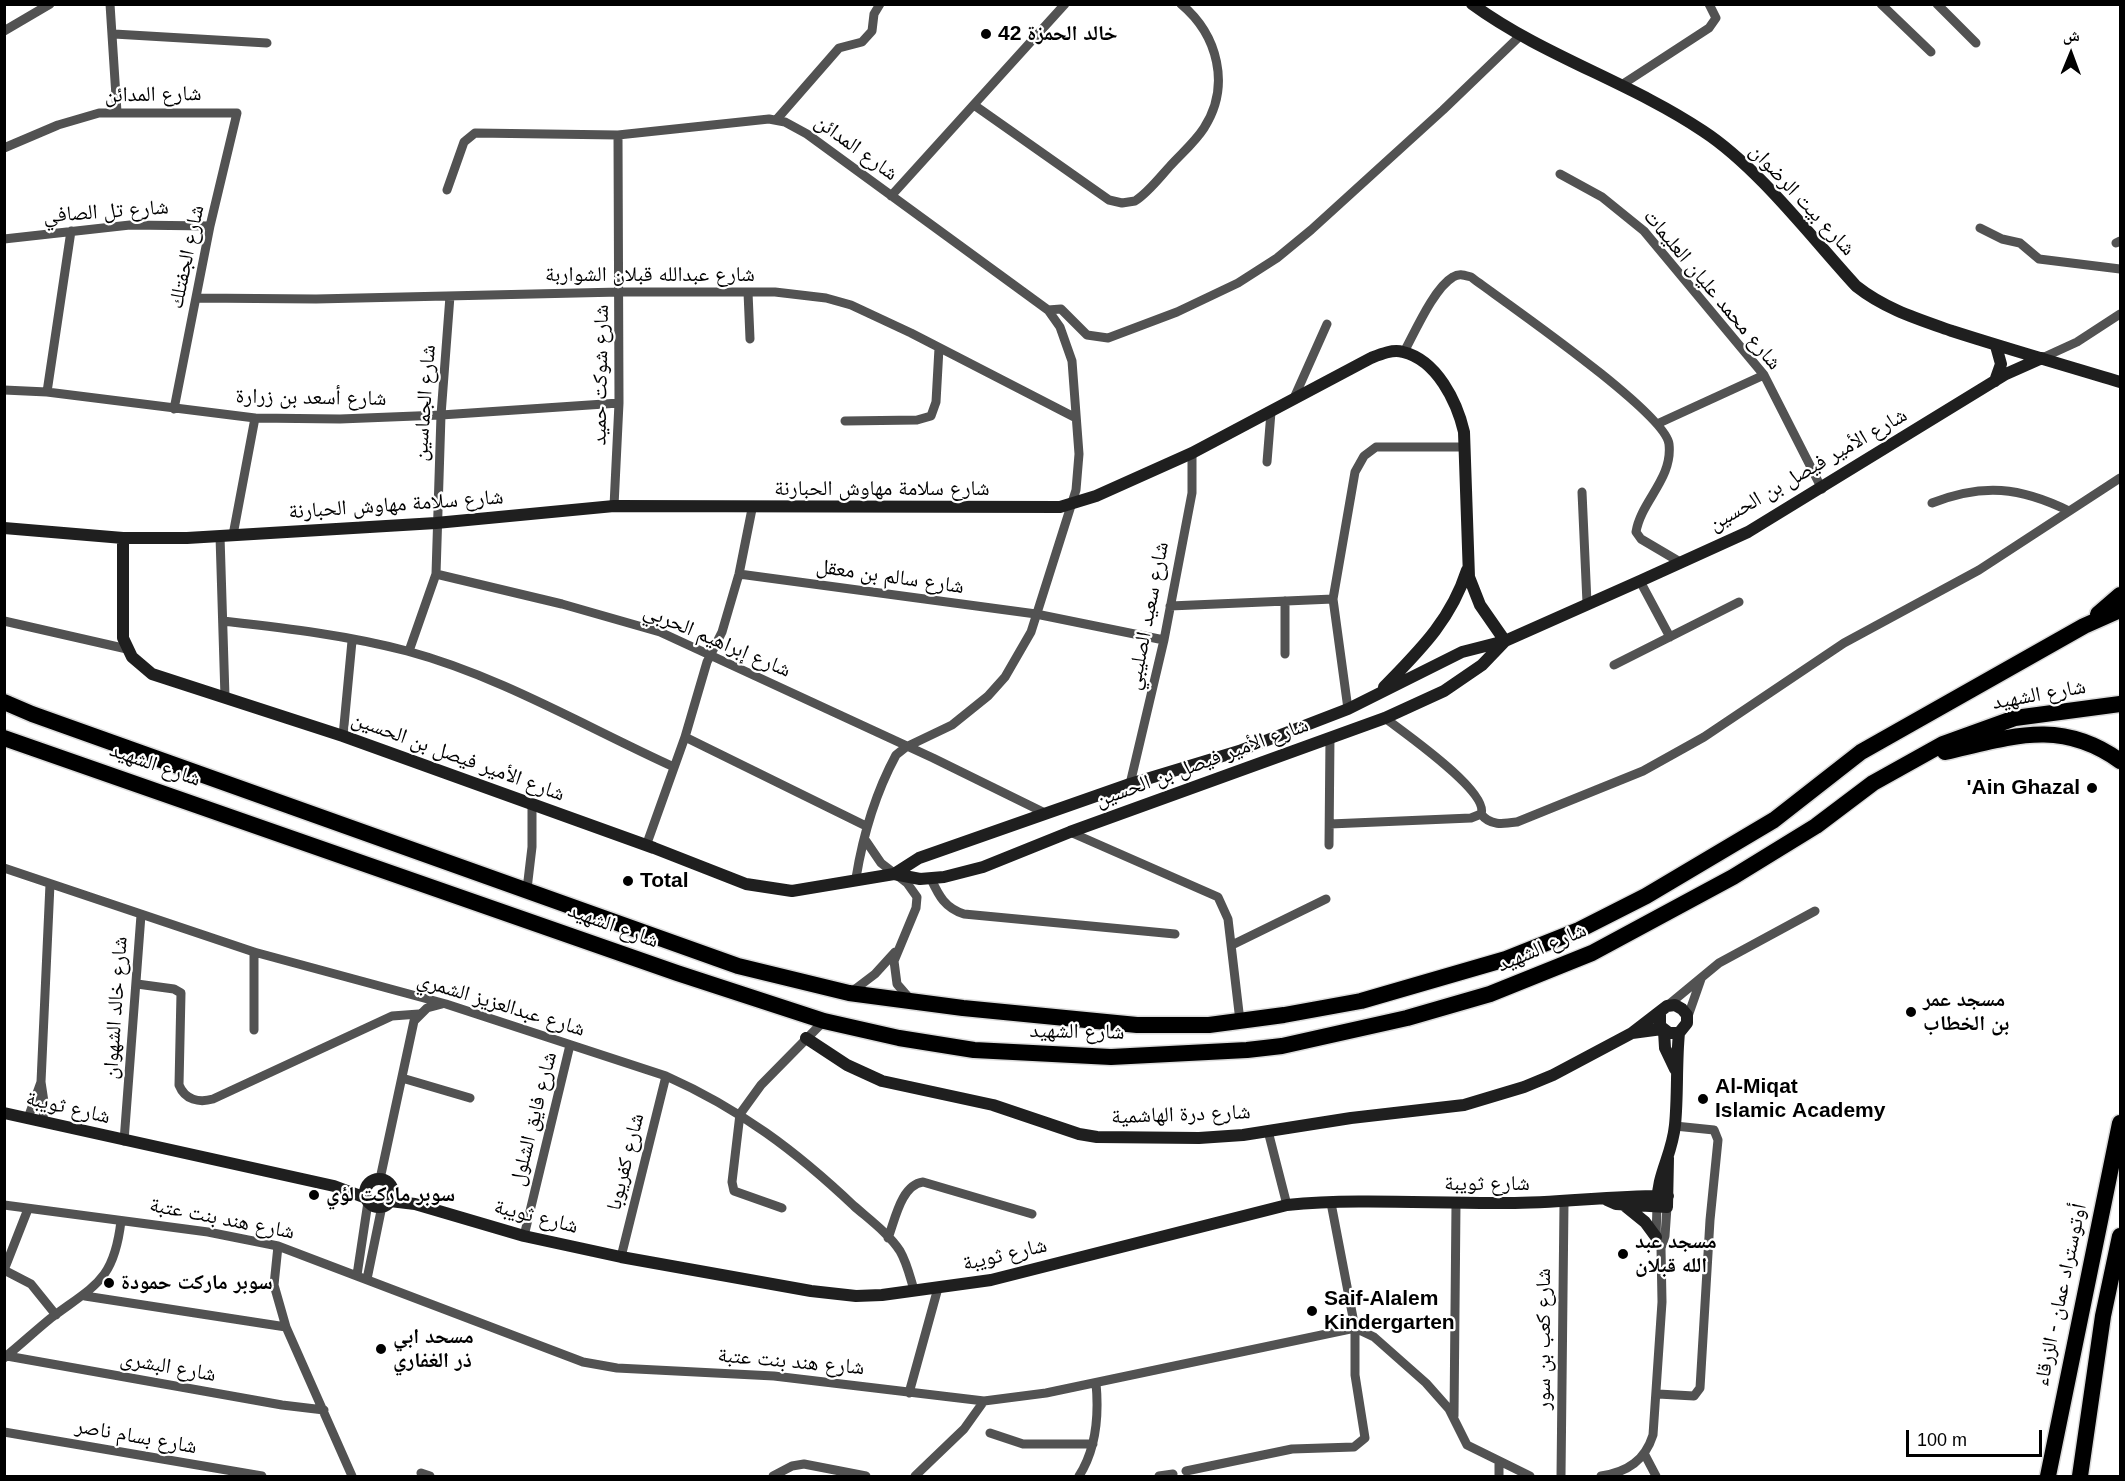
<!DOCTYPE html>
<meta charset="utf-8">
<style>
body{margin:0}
#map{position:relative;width:2125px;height:1481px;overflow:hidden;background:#fff;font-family:Helvetica,"Noto Naskh Arabic",sans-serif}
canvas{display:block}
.frame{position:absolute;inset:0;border:6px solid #000;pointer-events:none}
.north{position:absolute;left:2041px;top:24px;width:60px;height:60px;-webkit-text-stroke:4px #fff;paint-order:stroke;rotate:1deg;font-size:16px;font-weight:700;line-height:24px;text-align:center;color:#000}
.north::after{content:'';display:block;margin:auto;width:21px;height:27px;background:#000;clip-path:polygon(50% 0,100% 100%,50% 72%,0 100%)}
.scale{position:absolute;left:1906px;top:1430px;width:136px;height:27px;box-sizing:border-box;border:3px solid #000;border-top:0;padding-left:8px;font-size:18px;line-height:21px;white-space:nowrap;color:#000;-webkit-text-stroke:4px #fff;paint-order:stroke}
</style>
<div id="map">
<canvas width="2125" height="1481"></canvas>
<div class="frame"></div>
<div class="north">ش</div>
<div class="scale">100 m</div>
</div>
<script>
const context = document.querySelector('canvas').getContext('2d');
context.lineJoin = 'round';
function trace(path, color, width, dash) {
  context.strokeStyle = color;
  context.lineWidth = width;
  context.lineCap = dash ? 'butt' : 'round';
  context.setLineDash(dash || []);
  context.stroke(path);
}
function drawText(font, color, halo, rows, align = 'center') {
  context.font = font + ' Helvetica,"Noto Naskh Arabic",sans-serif';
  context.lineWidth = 4.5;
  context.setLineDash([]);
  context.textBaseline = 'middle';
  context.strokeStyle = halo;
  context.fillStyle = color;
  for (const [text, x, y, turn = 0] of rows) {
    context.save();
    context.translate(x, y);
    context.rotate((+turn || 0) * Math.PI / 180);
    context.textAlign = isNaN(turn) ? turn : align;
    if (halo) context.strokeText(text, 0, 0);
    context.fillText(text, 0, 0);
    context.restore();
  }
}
const highway = new Path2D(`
 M2098,614l22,-19
 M4,702l28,12 706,252 111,27 114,15 174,17h72l75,-10 77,-14 145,-42 73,-29 67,-34 128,-76 87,-68 223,-126 36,-16
 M4,738l673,235 147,48 75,17 75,12 137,7 136,-7 35,-4 125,-28 83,-24 102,-41 141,-76 83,-51 57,-43 70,-39 72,-26 105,-14
 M1945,752c66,-15 115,-34 175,9
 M2048,1476l72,-353
 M2080,1476l23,-160 17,-80`);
trace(highway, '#dbdbdb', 19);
trace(new Path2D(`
 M110,4l7,108
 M1881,4l50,48
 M1937,4l39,39
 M4,31l46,-27
 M114,34l153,9
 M1623,84l86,-56 7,-10 -7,-14
 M974,105l135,95 13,3 13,-2c13,-8 25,-24 36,-36 11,-12 24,-23 33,-37 27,-42 14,-93 -23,-124
 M777,119l62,-71 23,-6 10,-11 2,-17 6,-10
 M4,148l54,-23 41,-12h138l-27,113 -36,183
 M1560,174l42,23 42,34 120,144 58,114
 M447,190l17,-48 11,-9 143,2 151,-16 16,3 22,12 241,176 12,17 12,34 7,93 -3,36 -45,142 -26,45 -17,19 -36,29 -46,22 -10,8c-21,39 -33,80 -40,123
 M891,196l174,-192
 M1980,228l22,11 18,4 19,16 81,10
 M4,239l126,-14 80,1
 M2116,243l4,-2
 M748,292l2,47
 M196,298l120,1 304,-7h155l51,6 25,7 60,28 165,85
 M1048,310l13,-1 26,26 21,3 69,-26 61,-29 39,-25 34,-28 132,-120 78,-75
 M1404,352c11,-20 30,-64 49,-75 6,-4 11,-2 18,0 32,24 194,135 198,167 4,35 -28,57 -33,88l5,7 39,23
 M2042,358l35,-16 43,-28
 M4,390l43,2 208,26 85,1 101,-4 178,-12
 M47,392l24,-161
 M1294,398l33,-74
 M845,421l72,-1 14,-4 5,-14 3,-54
 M1657,424l107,-49
 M1267,462l4,-50
 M1582,492l5,111
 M1932,503c51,-20 88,-16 137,8
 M614,506l5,-103 -1,-268
 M233,535l22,-117
 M220,536l5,161
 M436,574l126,30 98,28 273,126 114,56
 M739,574l297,40 128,26
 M1640,581l30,56
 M1170,606l163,-7
 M4,621l123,28
 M223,621c61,7 124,14 184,30 93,25 179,76 267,116
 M409,651l27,-77 5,-159 9,-119
 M1285,654v-53
 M1614,665l125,-63
 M1348,709l-15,-110 22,-127 9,-16 12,-9h89
 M343,736l9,-95
 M685,737l181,89
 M1130,784l34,-144 28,-147v-40
 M1481,814c9,12 22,10 36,8l126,-51 61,-34 140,-94 135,-73 141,-92
 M1330,824l141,-6 10,-4c9,-22 -78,-82 -96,-96
 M1070,832l148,65 10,22 12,102
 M866,841l15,22 26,20 10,14 -1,11 -22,53 3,23 13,15
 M1329,845l1,-108
 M646,846l39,-109 22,-75 15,-30 17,-58 13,-65
 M4,868l250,84 192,52 220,72c74,33 130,75 188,130 16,14 35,28 46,45 7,12 10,26 14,39
 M931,879c8,17 14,29 33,35l211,20
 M527,889l5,-42v-43
 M1232,945l94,-46
 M254,952v78
 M137,984l37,5 7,4 -2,92c6,15 20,18 34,14l179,-83 27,-2
 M850,993l25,-19 20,-22
 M1667,1006l52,-43 96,-52
 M1687,1019l14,-40
 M402,1078l68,20
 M28,1118l13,-36
 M43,1122l1,-20 -3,-20 9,-198
 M1268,1131l19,74
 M124,1141l17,-226
 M380,1179l34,-158 13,-13 15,-4
 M4,1205l204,27 70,14 305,116 34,6 157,8 210,25 62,-8 309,-65 19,9 52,46 23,26 18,36 63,31
 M782,1208l-48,-17 -2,-9 8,-68 21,-29 63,-64
 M524,1236l46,-191
 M888,1238c7,-18 13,-53 35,-56l109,32
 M278,1246l-4,39 12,42 66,149
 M1661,1248l4,-12 2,-29
 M621,1257l45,-181
 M4,1270l27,14 25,31
 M4,1270l24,-61
 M357,1275l11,-73
 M367,1279l15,-73
 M85,1296l201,31
 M7,1356l275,49 42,5
 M4,1358c16,-13 31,-27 47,-40 44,-33 63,-37 70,-97
 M909,1393l29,-105
 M1658,1394l36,2 6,-8 10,-168 8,-80 -4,-10 -39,-4
 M1454,1416l2,-212
 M4,1432l258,44
 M990,1433l33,11h70
 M1645,1455l11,21
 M1186,1471l106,-22 62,-2 11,-9 -10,-63v-47l-24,-125
 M421,1473l9,3
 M773,1476l19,-10 12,-2 62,12
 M915,1476l49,-47 20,-28
 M1079,1476c18,-28 20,-61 17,-93
 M1159,1476l14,-2
 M1499,1476v-13
 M1561,1476l3,-273
 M1601,1476c27,-4 44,-16 52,-41l9,-133 -1,-54 -5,-11 1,-31`), '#525252', 9);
trace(new Path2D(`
 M1472,4c71,52 158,78 231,127 55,36 108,106 153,155 29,23 62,33 96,45 56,18 112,34 168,51
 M1995,381l6,-17 -5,-18
 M4,528l119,10h64l249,-15 178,-17 446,1 36,-11 96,-43 179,-95c10,-4 22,-9 32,-6 34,8 54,50 61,80l5,145 11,28 25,36
 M123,538v100l9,19 20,17 191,62 311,112 92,36 46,7 102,-17 26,5 24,-2 39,-10 87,-35 315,-114 59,-27 38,-26 23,-24
 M1384,687c36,-37 67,-67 83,-117
 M894,874l25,-16 211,-74 109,-33 109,-42 114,-57 43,-11 135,-60 108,-49 258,-158 36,-16
 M1664,1031l1,17 10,21
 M1632,1033l30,-4
 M806,1038l41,27 35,16 111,24 86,29 18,3 102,1 44,-3 108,-17 113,-13 60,-18 29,-12 79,-42 35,-27 8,-1 7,4 5,6v8l-8,10h-10l-9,-7v-11
 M4,1113l330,73 32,12
 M365 1193a14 14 0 1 1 28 0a14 14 0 1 1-28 0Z
 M1607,1200l9,4 51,3 1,-49
 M390,1201l25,3 109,32 97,21 190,34 45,5 26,-1 109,-15 296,-75c73,-7 148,-1 221,-2 54,0 106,-8 160,-7
 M1624,1205l21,17 11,15
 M1657,1206c0,-33 15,-50 18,-81 3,-30 1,-62 4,-92`), '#1f1f1f', 12);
trace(highway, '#000', 16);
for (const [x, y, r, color] of [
 [986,34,6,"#000"],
 [2092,788,6,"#000"],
 [628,881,6,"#000"],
 [1911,1012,6,"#000"],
 [1703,1099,6,"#000"],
 [314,1195,6,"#000"],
 [1623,1254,6,"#000"],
 [109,1283,6,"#000"],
 [1312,1311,6,"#000"],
 [381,1349,6,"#000"]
]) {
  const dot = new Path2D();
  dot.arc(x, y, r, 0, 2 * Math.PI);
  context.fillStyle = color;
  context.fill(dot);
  trace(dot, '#fff', 2);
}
drawText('bold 21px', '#000', '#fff', [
 ["خالد الحمزة 42",998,34],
 ["'Ain Ghazal",2080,788,"right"],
 ["Total",640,881],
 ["مسجد عمر",1923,1000],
 ["بن الخطاب",1923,1024],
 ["Al-Miqat",1715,1087],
 ["Islamic Academy",1715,1111],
 ["سوبر ماركت لؤي",326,1195],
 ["مسجد عبد",1635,1242],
 ["الله قبلان",1635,1266],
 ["سوبر ماركت حمودة",121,1283],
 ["Saif-Alalem",1324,1299],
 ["Kindergarten",1324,1323],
 ["مسحد ابي",393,1337],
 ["ذر الغفاري",393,1361]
], 'left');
drawText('21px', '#000', '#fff', [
 ["شارع المدائن",153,95,-1],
 ["شارع المدائن",856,148,36],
 ["شارع بيت الرضوان",1802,200,47],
 ["شارع تل الصافي",106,212,-4],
 ["شارع الجفتلك",187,257,-78],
 ["شارع عبدالله قبلان الشواربة",650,275],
 ["شارع محمد عليان العليمات",1712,290,50],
 ["شارع شوكت حميد",601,375,-89],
 ["شارع أسعد بن زرارة",311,398,1],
 ["شارع الجماسين",425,403,-86],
 ["شارع الأمير فيصل بن الحسين",1808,470,-30],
 ["شارع سلامة مهاوش الحبارنة",882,489],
 ["شارع سلامة مهاوش الحبارنة",396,505,-4],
 ["شارع سالم بن معقل",890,577,8],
 ["شارع سعيد الصليبي",1148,616,-79],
 ["شارع إبراهيم الحربي",717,641,23],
 ["شارع الشهيد",2039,695,-10],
 ["شارع الأمير فيصل بن الحسين",458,757,20],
 ["شارع الأمير فيصل بن الحسين",1202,763,-20],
 ["شارع الشهيد",155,765,19],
 ["شارع الشهيد",613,926,20],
 ["شارع الشهيد",1542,948,-23],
 ["شارع عبدالعزيز الشمري",501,1005,17],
 ["شارع خالد الشهوان",116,1008,-86],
 ["شارع الشهيد",1077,1032,1],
 ["شارع ثويبة",68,1108,13],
 ["شارع درة الهاشمية",1181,1115,-2],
 ["شارع فايق الشلول",534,1119,-76],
 ["شارع كفريوبا",626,1162,-76],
 ["شارع ثويبة",1487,1184],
 ["شارع ثويبة",536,1217,14],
 ["شارع هند بنت عتبة",222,1219,11],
 ["شارع ثويبة",1005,1255,-13],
 ["أوتوستراد عمان - الزرقاء",2061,1295,-78],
 ["شارع كعب بن سور",1544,1339,-90],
 ["شارع هند بنت عتبة",791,1362,5],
 ["شارع البشرى",168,1367,10],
 ["شارع بسام ناصر",136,1437,10]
]);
</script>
